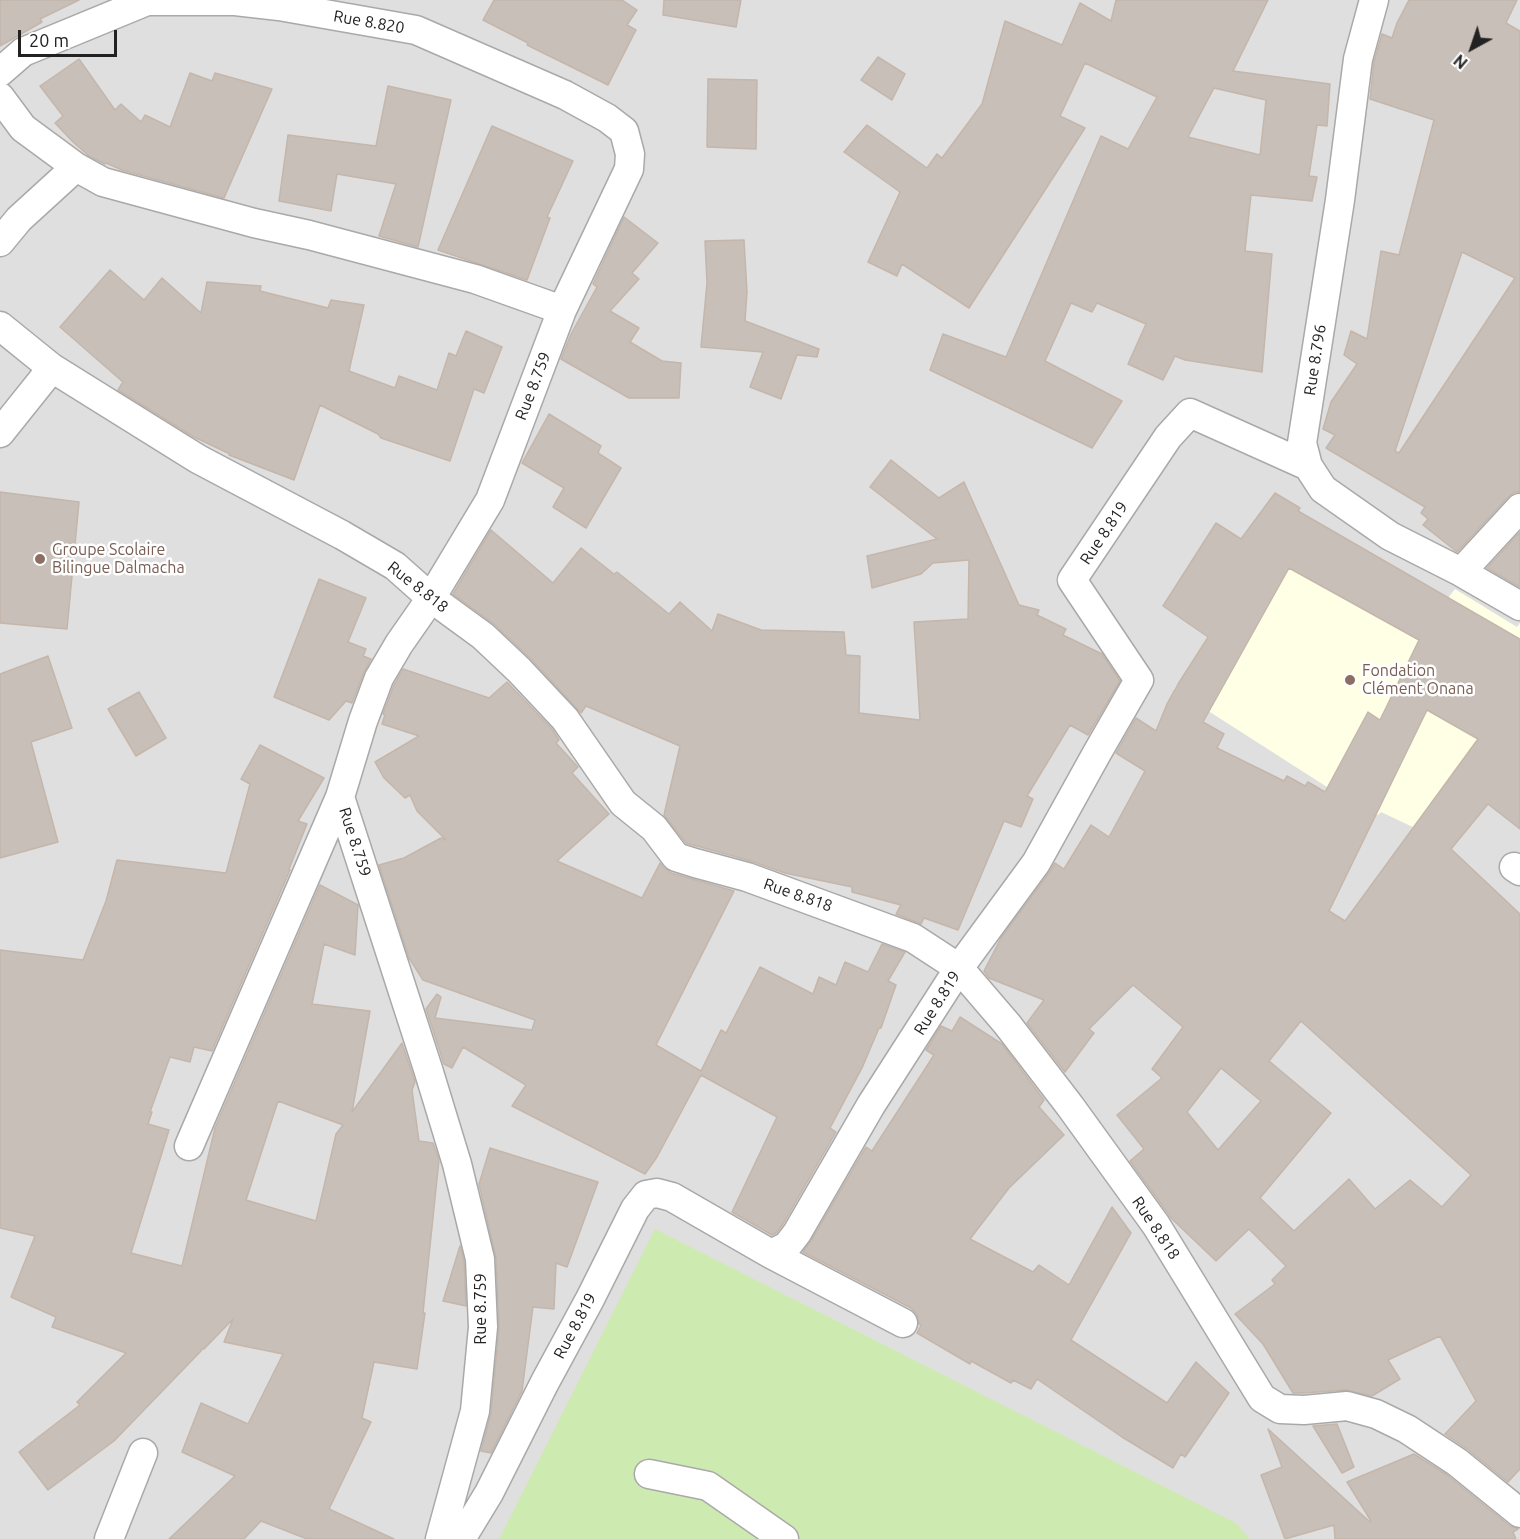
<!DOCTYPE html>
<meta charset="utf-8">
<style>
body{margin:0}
#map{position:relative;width:1520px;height:1539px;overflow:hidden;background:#f2efe9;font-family:Ubuntu,sans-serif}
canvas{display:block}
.north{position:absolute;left:1442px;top:18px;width:60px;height:60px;-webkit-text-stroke:4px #fff;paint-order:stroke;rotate:220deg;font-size:16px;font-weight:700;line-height:24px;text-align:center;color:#222}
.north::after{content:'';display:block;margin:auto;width:21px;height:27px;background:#222;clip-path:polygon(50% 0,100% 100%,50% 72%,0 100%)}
.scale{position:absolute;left:18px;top:30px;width:99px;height:27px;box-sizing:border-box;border:3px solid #222;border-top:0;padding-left:8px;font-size:18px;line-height:21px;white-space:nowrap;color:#222;-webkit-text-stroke:4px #fff;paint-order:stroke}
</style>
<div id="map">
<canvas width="1520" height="1539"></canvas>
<div class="north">N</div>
<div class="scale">20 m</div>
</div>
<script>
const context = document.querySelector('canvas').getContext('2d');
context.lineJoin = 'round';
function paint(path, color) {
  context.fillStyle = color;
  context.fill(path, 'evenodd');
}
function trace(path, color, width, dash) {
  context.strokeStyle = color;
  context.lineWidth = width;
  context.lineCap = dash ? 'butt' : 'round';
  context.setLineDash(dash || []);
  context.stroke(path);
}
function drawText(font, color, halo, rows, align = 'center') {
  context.font = font + ' Ubuntu,sans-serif';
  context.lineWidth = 5;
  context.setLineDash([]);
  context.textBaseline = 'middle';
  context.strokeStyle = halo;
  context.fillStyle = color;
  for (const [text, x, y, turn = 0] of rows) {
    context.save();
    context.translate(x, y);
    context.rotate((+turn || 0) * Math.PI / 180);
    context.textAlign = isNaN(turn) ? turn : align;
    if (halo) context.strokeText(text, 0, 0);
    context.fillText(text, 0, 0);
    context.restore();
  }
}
paint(new Path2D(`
 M0,0h1520v1539h-1520z`), '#e0dfdf');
paint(new Path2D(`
 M1216,523l58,37 174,38 7,-9 62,38 3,-4v143l-67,80 -72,-34 -3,3 -51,-28 -153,-98 33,-52 -44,-31z`), '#ffffe5');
paint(new Path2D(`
 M655,1229l581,294 14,16h-751z`), '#cdebb0');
const building = new Path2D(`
 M0,0h79l-39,19 2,3 -42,24z
 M494,0h128l15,10 -10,15 9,5 -28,55 -81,-40 1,-2 -45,-23z
 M664,0h77l-5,27 -73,-12z
 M1116,0h152l-35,71 97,13 -3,42 -10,-1 -8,51 8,1 -5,24 -61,-6 -6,56 27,3 -10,118 -77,-12 -10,-4 -12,24 -35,-16 18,-40 -49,-21 -5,9 -21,-9 -26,58 77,40 -30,47 -162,-78 13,-36 63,23 95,-221 27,13 29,-52 -72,-34 -25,53 25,12 -116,180 -67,-44 -5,12 -29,-14 32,-70 -56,-40 23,-27 60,43 10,-14 5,4 40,-54 23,-83 57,24 18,-42 31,18zM1214,88l52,12 -6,55 -72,-18z
 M1409,0h108l-11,23 14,8v461h-5l-7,5 -51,55 -34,-27 5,-6 -7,-6 4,-6 -99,-59 9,-13 -12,-6 8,-27 26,-38 -13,-9 7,-24 16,8 14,-88 18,4 35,-135 -64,-21 4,-37 8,-28 10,4 5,-15zM1462,252l53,26 -116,175 -4,-2z
 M878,57l27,17 -13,26 -31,-20z
 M79,59l36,51 6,-6 20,18 4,-7 25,12 20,-54 22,8 3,-8 57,16 -48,109 -102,-28 -16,-7 -1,1 -16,-8 -16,-14 -18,-19 8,-7 -23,-30z
 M708,79l49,1 -1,69 -49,-2z
 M388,86l63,14 -33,147 -39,-11 17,-52 -59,-10 -6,37 -52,-10 9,-66 88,11z
 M492,126l81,35 -26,56 3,1 -23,62 -89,-30z
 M624,217l34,26 -26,30 7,6 -29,32 29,17 -9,14 32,19 19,2 -2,35h-50l-68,-39 10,-25 26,-47 -4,-3z
 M744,240l3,52 -2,29 74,28 -2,8 -20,-2 -16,44 -31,-12 13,-35 -62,-5 6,-64 -2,-42z
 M110,270l34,30 18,-22 39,35 6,-31 54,4 -1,5 68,17 3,-8 33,5 -15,66 46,17 4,-12 38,14 12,-37 7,3 10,-25 36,16 -18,46 -10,-4 -24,72 -69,-23 -3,-4 -58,-29 -26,75 -65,-25 1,-1 -36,-17 -76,-47 5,-8 -63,-55z
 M549,414l52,32 -3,7 23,15 -35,60 -33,-21 11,-19 -42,-25z
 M891,460l48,38 25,-16 55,123 20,5 -2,5 29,14 -3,6 39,19 18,27 -32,54 -18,-10 -43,71 6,3 -12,28 -17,-6 -46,109 -34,-12 -3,6 -25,-10 5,-9 -49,-13v-5l-67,-14 -34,-12 -65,-18 -22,-28 16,-69 -94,-40 -5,7 -50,-54 -37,-35 -41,-30 38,-64 62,53 28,-35 33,26 3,-2 52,42 11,-12 32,29 6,-17 43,16 83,2 2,23 14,1 -1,57 61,7 -6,-98 54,-3 1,-59 -36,3 -12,11 -49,14 -5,-32 70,-17 -67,-52z
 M0,492l79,10 -12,127 -67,-6z
 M1275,493l25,15 -2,3 222,128v190l-32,-25 -37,45 69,65v555l-12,13 -41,-33 -22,-15 31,-33 -36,-65 -52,24 12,19 -28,17 -26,-6 -42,3h-11l-30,-49 -28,-30 40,-30 -3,-4 14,-14 -37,-37 -33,32 -44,-42 -42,-58 14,-12 -27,-34 45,-37 -10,-9 31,-42 -50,-42 -44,44 5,4 -29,39 -38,-49 17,-23 -55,-22 -5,-7 17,-33 48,-65 6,-10 9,6 27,-44 18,12 36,-66 -29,-18 20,-35 20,13 11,-27 11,-20 30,-47 -45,-31 53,-83 25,16zM1289,568l130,72 -39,80 -12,-8 -43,80 -17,-10 -3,4 -18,-10 -3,5 -67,-33 7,-14 -21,-12zM1427,710l51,29 -133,182 -16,-10zM1301,1021l170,154 -29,32 -32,-27 -35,29 -26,-30 -55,52 -34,-33 71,-85 -62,-52zM1221,1068l40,33 -43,49 -31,-38z
 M1520,532v55l-33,-19z
 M319,579l47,19 -18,44 18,7 -3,7 8,3 -7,13 -12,31 -6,-2 -17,19 -55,-23z
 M48,656l24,72 -41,14 27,100 -58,16v-184z
 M403,669l86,29 18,-16 45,47 7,11 -3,3 22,24 -6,6 37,41 -52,47 85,37 18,-35 3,4 8,6 63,18 -78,154 45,26 20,-41 5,3 34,-66 53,27 6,-17 17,8 9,-23 23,10 14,-28 23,8 -17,29 8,4 -15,43h-2l-17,40 -32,60 6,4 -53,92 -7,9 -4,2 -40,-23 45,-95 -76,-42 -44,82 -12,17 -133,-68 14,-21 -63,-38 -11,21 -8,-4 -18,-55 11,-15 4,3 -6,21 97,12 3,-10 -112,-40 -14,-22 -30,-93 25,-7 37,-20 5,2 -29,-29 -7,-16 -5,3 -21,-20 -9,-16 44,-26 -37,-12 3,-9 -2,-1 11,-29z
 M139,692l27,46 -30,18 -28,-47z
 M260,745l64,33 -26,43 9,3 -18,45 1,1 -78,181 -18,-4 -4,15 -20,-5 -20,55h2l-4,12 21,6 -38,123 51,13 33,-138 105,-243 38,20 -3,50 -31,-11 -12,60 58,7 -18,101 50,-69 13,39 -3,8 7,51 14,2 6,17 -16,153h2l-8,56 -43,-7 -12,56 9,4 -42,87 65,30h-87l-46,-18 -17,18h-75l66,-63 -53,-24 19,-49 47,21 35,-70 -59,-12 9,-23 -29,30h-2l-1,2 -87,90 -66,49 -29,-38 61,-47 -3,-3 49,-49 -74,-26 4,-10 -45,-20 24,-61 -35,-8v-278l83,10 23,-59 11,-41 109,13 24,-89 -9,-5zM278,1101l65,24 -7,9 -20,87 -70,-21z
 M960,1017l42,27 42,56 -5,7 25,28 -55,53 -39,51 63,33 6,-7 30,20 43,-78 19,26 -60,107 96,63 29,-41 33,31 -44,64 -4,-3 -8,14 -51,-31 -85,-58 -6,10 -18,-9 -2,3 -40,-22 -1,3 -53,-31 4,-8 -2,-1 -2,-10 -6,-6 -108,-56 8,-11 55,-94 6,4 62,-96 -8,-5 15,-24 11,5z
 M490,1148l108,34 -31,85 -11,-4 -2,46 -21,-2 -11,84 -31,62 -10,-2 10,-38 8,-85 -3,-70 -17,-74z
 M460,1246l4,15 2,45 -23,-5z
 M1337,1424l17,43 -12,6 -29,-47z
 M1268,1429l102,93 1,-1 -24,-39 67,-28 33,21 63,51 8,3 -5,3 3,7h-181l-1,-14 -49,14 -24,-64 21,-8z`);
paint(building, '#c7bfb8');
trace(building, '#c4b6ab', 1.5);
const street = new Path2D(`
 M1374,0l-16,59 -18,141 -38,243 6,23 15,23 67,47 71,36 59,34
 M0,72l23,-20 124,-51h88l44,5 137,24 149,65 42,23 17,13 6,23 -1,15 -67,141 -72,190 -59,98 -32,46 -20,34 -16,43 -23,76 88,272 29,95 23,95 3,68 -8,84 -35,128
 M0,97l23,31 53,39 27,15 151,41 55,12 166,44 87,31
 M0,242l19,-23 57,-52
 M0,326l52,42 146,91 144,76 53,31 36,32 52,38 36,34 46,49 58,84 31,25 22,29 19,6 52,14 166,61 46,30 48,56 63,82 86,119 106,173 18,11 24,1 43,-4 29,8 31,15 50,33 63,51
 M0,433l52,-65
 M1461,572l59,-64
 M1514,867l6,4
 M189,1146l151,-349
 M771,1254l132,69
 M649,1474l59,12 76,53
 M109,1539l34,-86
 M461,1539l28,-46 56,-111 45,-83 45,-90 11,-14 11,-2 15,4 99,57 16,-8 10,-13 74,-128 88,-137 77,-105 61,-110 42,-73 -67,-100 96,-143 22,-24 118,53`);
trace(street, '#a9a9a9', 31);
trace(street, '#fff', 28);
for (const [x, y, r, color] of [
 [40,559,6,"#8d6e63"],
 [1350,680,6,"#8d6e63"]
]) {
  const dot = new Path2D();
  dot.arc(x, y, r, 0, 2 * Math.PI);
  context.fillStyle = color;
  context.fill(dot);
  trace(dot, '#fff', 2);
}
drawText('16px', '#222', '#fff', [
 ["Rue 8.820",369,22,10],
 ["Rue 8.796",1315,360,-81],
 ["Rue 8.759",533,386,-69],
 ["Rue 8.819",1104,533,-56],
 ["Rue 8.818",418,587,38],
 ["Rue 8.759",355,842,72],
 ["Rue 8.818",798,895,19],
 ["Rue 8.819",937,1003,-58],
 ["Rue 8.818",1156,1228,56],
 ["Rue 8.759",481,1309,-90],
 ["Rue 8.819",575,1326,-62]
]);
drawText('16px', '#785e54', '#fff', [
 ["Groupe Scolaire",52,550],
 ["Bilingue Dalmacha",52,568],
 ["Fondation",1362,671],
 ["Clément Onana",1362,689]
], 'left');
</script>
